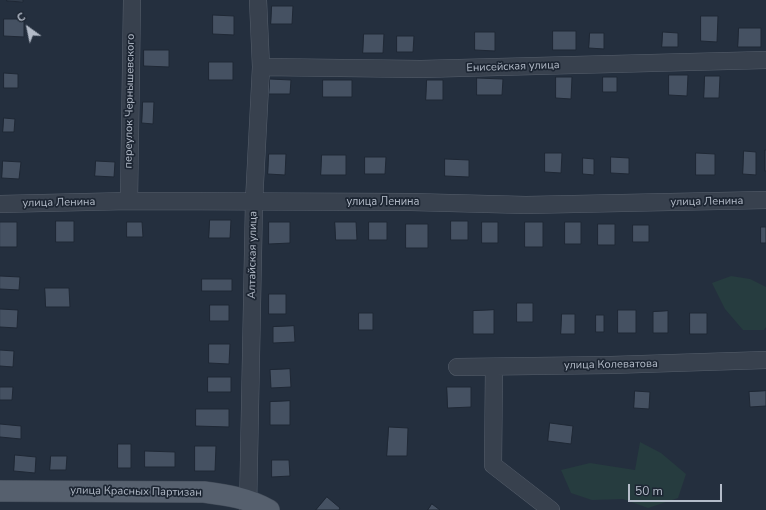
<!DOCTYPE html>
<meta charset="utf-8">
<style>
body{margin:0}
#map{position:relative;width:766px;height:510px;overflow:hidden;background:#242f3e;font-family:"Nunito Sans",sans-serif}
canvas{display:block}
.north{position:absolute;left:8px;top:8px;width:40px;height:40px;-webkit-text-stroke:3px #1d2633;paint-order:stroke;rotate:327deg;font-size:11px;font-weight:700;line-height:16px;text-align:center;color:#b4bcc9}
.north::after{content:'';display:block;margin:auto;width:14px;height:18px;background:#b4bcc9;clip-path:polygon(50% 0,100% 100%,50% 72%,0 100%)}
.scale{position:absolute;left:628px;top:484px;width:94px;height:18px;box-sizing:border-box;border:2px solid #b4bcc9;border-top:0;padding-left:5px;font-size:12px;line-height:14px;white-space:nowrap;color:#b4bcc9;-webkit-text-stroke:3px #1d2633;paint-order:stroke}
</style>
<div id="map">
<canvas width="766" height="510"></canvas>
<div class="north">С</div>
<div class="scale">50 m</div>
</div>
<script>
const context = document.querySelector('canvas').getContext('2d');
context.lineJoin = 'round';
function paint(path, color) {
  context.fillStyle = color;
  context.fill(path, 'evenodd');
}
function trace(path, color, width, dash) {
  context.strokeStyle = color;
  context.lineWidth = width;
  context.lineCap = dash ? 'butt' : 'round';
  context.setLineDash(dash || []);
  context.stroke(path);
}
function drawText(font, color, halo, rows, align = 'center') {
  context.font = font + ' "Nunito Sans",sans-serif';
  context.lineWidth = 3.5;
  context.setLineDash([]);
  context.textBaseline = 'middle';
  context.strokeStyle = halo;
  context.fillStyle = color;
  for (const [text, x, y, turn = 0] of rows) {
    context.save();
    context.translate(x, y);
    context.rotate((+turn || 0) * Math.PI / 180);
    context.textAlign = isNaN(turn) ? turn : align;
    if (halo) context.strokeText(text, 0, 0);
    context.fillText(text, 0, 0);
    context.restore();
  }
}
paint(new Path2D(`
 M731,276l19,3 16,8v40l-2,3h-21l-18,-21 -13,-26z
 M640,442l21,11 25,21 -8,24 -30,10 -25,-9 -31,1 -21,-7 -10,-23 29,-7 45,7z`), '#263c3f');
const building = new Path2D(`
 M7,0h16v2l-16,-1z
 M272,6h21l-1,18h-21z
 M213,15l21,1v19l-21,-1z
 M701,16h17l-1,26 -16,-1z
 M4,19h20v18l-20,-1z
 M739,28h22v19h-23z
 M553,31h23v19h-23z
 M475,32h20v19l-20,-1z
 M663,32l15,1v14h-16z
 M590,33h14v16l-15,-1z
 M364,34h20l-1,19h-20z
 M397,36h17l-1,16h-16z
 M144,50h25v17l-25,-1z
 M209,62h24v18h-24z
 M4,73l14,1v14h-14z
 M669,75h19l-1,21 -18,-1z
 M705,76h15l-1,22h-15z
 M556,77h16l-1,22 -15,-1z
 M603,77h14v15h-14z
 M477,78l26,1 -1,16h-25z
 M270,79l21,1 -1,14h-21z
 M323,80h29v17h-29z
 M427,80h16v20h-17z
 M143,102h11l-1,22 -11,-1z
 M4,118l11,1 -1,13h-11z
 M765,150h1v21h-1z
 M744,151l12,1v23l-13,-1z
 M545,153h17l-1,20 -16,-1z
 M696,153l19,1v21h-19z
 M269,154h17l-1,21 -17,-1z
 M322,155h24v20h-25z
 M365,157h21l-1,17h-20z
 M611,157l18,1v16l-18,-1z
 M583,158l11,1v16l-11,-1z
 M445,159l24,1v17l-24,-1z
 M3,161l18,1 -2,17 -17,-1z
 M96,161l19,1 -1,15 -19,-1z
 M210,220h21l-1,18h-21z
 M56,221h18v21h-18z
 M451,221h17v19h-17z
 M0,222h17v25h-17z
 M127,222h15l1,15h-16z
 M269,222h21v21l-21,1z
 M335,222h21l1,18h-21z
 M369,222h18v18h-18z
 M482,222h16v21h-16z
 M525,222h18v25h-18z
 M565,222h16v22h-16z
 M406,224h22v24h-22z
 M598,224h17v21h-17z
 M633,225h16v17h-16z
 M761,227h5v16h-5z
 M0,276l20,1 -1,13 -19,-1z
 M202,279h30v12h-30z
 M45,288h24l1,19h-24z
 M269,294h17v20h-17z
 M517,303h16v19h-16z
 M210,305h19v16h-19z
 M0,309l18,1 -1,18 -17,-1z
 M494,310v24h-21v-23z
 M618,310h18v23h-18z
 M668,311v22h-15v-21z
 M359,313h14v17h-14z
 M690,313h17v21h-17z
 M562,314h13v20h-14z
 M596,315h8v17h-8z
 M294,326l1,16 -22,1v-16z
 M209,344h21l-1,20 -20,-1z
 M0,350l14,1 -1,16 -13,-1z
 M290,369l1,18 -20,1 -1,-18z
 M208,377h23v15h-23z
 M0,387h13l-1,13h-12z
 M447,387h24v20l-23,1z
 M635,391l15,1 -1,17 -15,-1z
 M766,391v15l-16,1 -1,-15z
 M290,401v24h-20v-23z
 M196,409h33v18l-33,-1z
 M550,423l23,3 -2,18 -23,-3z
 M0,424l21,2v13l-21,-2z
 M389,427l19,1 -1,28h-20z
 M118,444h13v24h-13z
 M195,446h21l-1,25h-20z
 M145,451l30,1v15h-30z
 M15,455l21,2 -1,16 -21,-2z
 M51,456h16l-1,14h-16z
 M272,460h17l1,16 -18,1z
 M327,497l13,11 -1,2h-23z
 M432,504l8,6h-12z`);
paint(building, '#455162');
trace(building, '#1f2835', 1);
const minor = new Path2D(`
 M261,67l160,2 345,-9
 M129,201l3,-201
 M0,204l129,-3 282,1 115,3 240,-5
 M457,367l154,-2 155,-5
 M494,367l-1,98 58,45
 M248,510l6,-308 7,-135 -3,-67`);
const major = new Path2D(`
 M0,491l204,1c23,3 44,6 65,18`);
trace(minor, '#565f6c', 18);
trace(major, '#414a57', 22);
trace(minor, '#38414e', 17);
trace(major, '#56606e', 21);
drawText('11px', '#b4bcc9', '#1d2633', [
 ["Енисейская улица",513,67,-2],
 ["переулок Чернышевского",130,101,-89],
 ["улица Ленина",383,202],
 ["улица Ленина",707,202,-1],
 ["улица Ленина",59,203,-1],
 ["Алтайская улица",253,255,-89],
 ["улица Колеватова",611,365,-1],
 ["улица Красных Партизан",136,492,1]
]);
</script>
